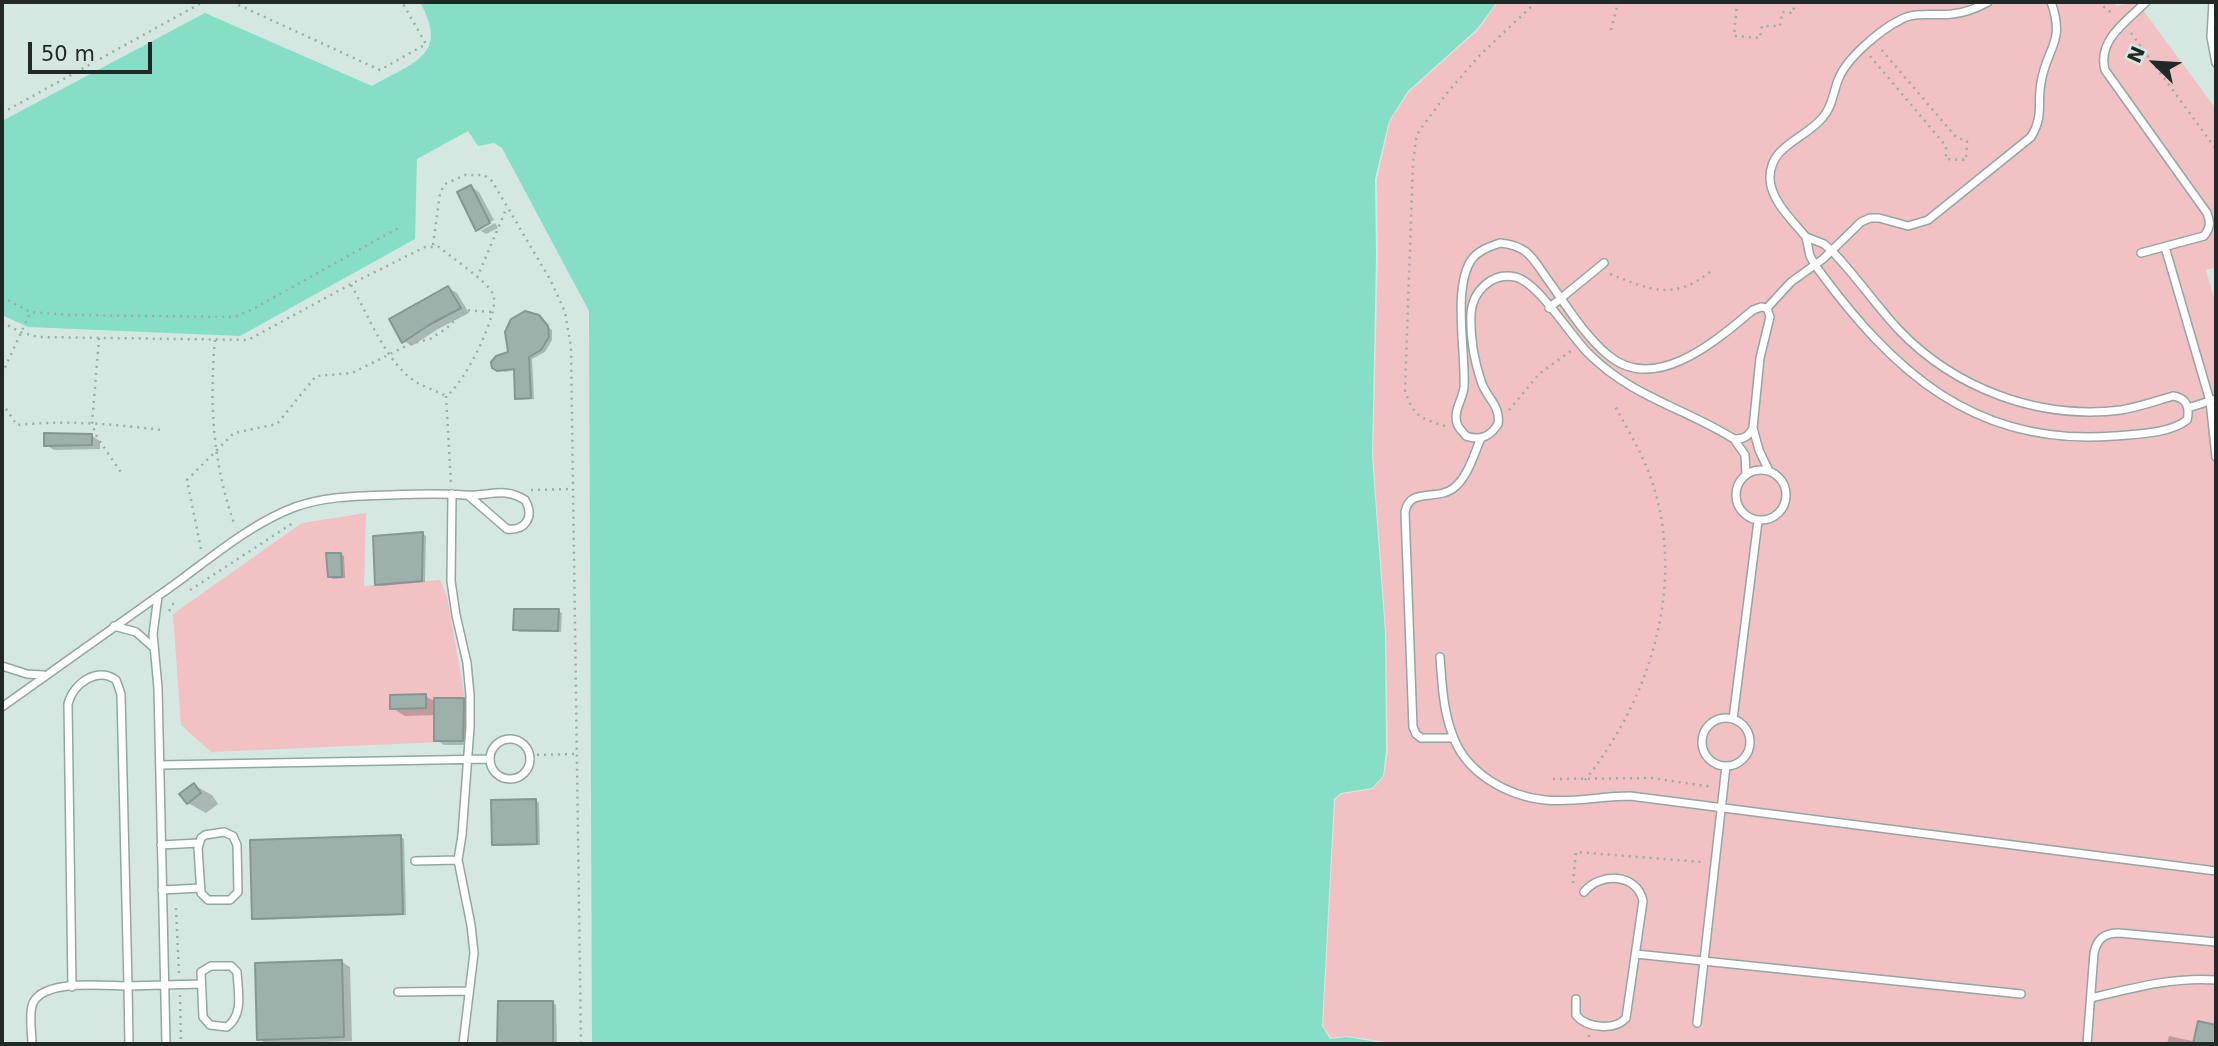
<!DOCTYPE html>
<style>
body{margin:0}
#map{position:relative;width:2218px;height:1046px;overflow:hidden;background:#d4e7e1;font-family:"DejaVu Sans",sans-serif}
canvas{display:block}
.frame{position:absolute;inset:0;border:4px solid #212927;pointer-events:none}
.north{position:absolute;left:2120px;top:28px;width:70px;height:70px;-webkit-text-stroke:5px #d4e7e1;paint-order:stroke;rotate:294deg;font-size:19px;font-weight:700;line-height:28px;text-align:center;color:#212927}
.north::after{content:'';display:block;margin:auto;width:24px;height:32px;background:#212927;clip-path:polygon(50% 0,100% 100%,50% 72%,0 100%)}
.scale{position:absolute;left:28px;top:42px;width:124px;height:32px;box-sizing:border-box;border:4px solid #212927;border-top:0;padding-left:9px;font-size:21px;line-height:24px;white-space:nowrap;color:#212927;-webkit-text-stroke:5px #d4e7e1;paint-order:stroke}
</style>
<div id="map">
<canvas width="2218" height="1046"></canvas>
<div class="frame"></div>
<div class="north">N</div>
<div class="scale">50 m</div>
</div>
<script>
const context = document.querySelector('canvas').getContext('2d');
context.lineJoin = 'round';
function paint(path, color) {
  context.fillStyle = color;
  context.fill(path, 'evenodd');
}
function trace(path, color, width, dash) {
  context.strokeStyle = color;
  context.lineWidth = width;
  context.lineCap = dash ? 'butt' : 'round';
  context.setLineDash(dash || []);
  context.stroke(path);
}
paint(new Path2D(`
 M1498,2h614l5,4 20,-4 79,107v158l-10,3 10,35v739h-817l-52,-8 -16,2 -8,-12 12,-226 7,-6 31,-5 11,-13 4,-25 -2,-119 -13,-176 5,-200 -1,-77 13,-58 19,-29 69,-62z
 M366,513l-2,73 76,-6 7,17 18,101v43l-254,11 -30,-27 -8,-111 129,-91z`), '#f1c1c4');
paint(new Path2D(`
 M420,2h1077l-20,27 -69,62 -19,30 -14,58 1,77 -4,200 13,176 1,119 -3,25 -11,12 -31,5 -7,6 -12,227 8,13 17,-2 42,7h-797l-3,-733 -87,-163 -8,-5 -16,3 -10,-15 -51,28 -2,80 -175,97 -212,-9 -26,-12v-194l203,-108 167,73c41,-24 78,-30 48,-84z`), '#87dec7');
paint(new Path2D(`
 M471,187l8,5 15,28 -14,7v4l15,-8 3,5 -12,6 -8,-5z
 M448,288l9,5 12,20 -31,16 -26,17 -8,-5z
 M538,316l14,14v10l-7,12 -13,7 2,40 -14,1 -3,-2 -2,-28 -10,2 -11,-6 16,-12z
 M92,436l8,5v8l-46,1 -8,-5z
 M422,534l4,2 -1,46 -44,4 -4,-2z
 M340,554l4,2 1,22 -12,1 -4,-3z
 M558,611l4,2 -1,19h-42l-4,-3z
 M425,696l11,6 27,-3 9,5 -1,41h-27l-8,-5v-25l-31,1 -13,-8z
 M194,785l18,10 6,9 -12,9 -18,-10z
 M536,801l3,2 1,42 -43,1 -3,-2z
 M401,837l3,2 2,76 -148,5 -4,-2z
 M342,962l8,5 2,74 -85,3 -8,-5z
 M499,1003h54l3,2 1,39h-58z
 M2200,1023l16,4v17h-49l2,-8 27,6z`), '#0003');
const building = new Path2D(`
 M471,185l19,38 -14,8 -19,-39z
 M448,286l13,22 -32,17 -27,18 -13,-24z
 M525,311l14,4 9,11 1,11 -8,13 -12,7 2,41 -16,1 -1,-30 -17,2 -5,-3 -1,-6 5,-6 12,-4 -3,-20 6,-13z
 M44,433l48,1v11l-48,1z
 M423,532l-1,49 -47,4 -2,-49z
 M326,553h15l1,24h-14z
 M514,609h45l-1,22 -45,-1z
 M426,694v14l-36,1v-14z
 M434,698h30l-1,43h-29z
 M194,783l7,10 -14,11 -8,-10z
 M536,799l1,45 -45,1 -1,-45z
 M401,835l2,79 -151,5 -2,-79z
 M342,960l2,77 -87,3 -2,-77z
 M498,1001h55v43h-56z
 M2198,1021l18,4v19h-23z`);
paint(building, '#9db0aa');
trace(building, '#859791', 2);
const lane = new Path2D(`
 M2213,2l-2,35 5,26
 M1806,237l18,7 8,7c24,25 43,53 66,78 57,60 141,91 223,81 18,-3 35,-9 52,-14 14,2 17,12 14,24 -18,14 -51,14 -73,16 -140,11 -222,-65 -299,-171l-5,-9z
 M1806,237c-13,-16 -35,-36 -36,-58 -1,-34 36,-40 53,-62 10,-11 10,-26 16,-39 8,-20 41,-48 61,-58 15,-9 36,-4 52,-6 13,-1 25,-6 36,-12
 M1500,243c29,3 32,15 48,37 18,25 36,55 60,75 47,40 109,-15 145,-45l8,-3 6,1 3,9 -10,41 -7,70c-5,9 -9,11 -19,11 -51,-32 -101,-41 -146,-86 -18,-18 -51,-72 -73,-76 -23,-5 -42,14 -44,36 -1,22 3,47 10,68 5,17 20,24 17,43 -8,13 -18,17 -32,12 -3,-4 -8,-8 -9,-13 -4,-12 6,-24 7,-36 2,-35 -12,-100 8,-128 7,-9 17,-12 28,-16z
 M2165,247l45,154 6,56
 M2141,253l63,-17c6,-8 7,-13 3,-23l-102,-143c-8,-30 22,-49 41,-68
 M1549,308l55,-45
 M1767,308l24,-26 32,-23 38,-37 9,-4h9l29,8 20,-6 103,-83c13,-21 6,-33 10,-54 5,-35 25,-40 10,-81
 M2188,408l28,-9
 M1753,428l6,22 10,21
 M1734,439l11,16 1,20
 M1736 495a25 25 0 1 1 50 0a25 25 0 1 1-50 0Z
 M452,494l-1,87 5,34 11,48 3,32v32l-8,108 -4,25 13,65 3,28 -11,91
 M158,596l-5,38 5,54 8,356
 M114,626l22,6 17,15
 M1440,657c2,26 3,54 13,79 13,37 54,60 92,64 28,3 57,-4 85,-4l586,75
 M2,666l25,8 16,1
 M2,707c57,-41 115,-82 173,-123 37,-27 77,-61 120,-77 31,-11 63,-11 95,-12 25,-1 49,-2 74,0 23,2 40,-9 61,5 10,17 0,31 -18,29l-38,-33
 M1702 742a24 24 0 1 1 48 0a24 24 0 1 1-48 0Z
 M1733,719l25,-198
 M1453,738h-32l-5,-4 -3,-7 -8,-215c5,-26 33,-10 50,-25 13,-11 19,-33 26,-49
 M490 759a20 20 0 1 1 40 0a20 20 0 1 1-40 0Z
 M160,765l330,-6
 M224,832l9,4 4,9 1,47 -8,8h-22l-7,-7 -3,-45 3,-10 4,-3z
 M161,845l38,-2
 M415,861l43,-1
 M162,890l38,-2
 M1636,954l385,40
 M211,966h20l6,6c1,20 7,42 -10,55l-17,-2 -7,-8 -2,-45z
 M72,987l-4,-283c5,-20 29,-38 48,-24l5,14 7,292 73,-2
 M398,992l71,-1
 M2091,998c42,-10 81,-21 125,-18
 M1576,999v16c10,13 39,16 50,3l17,-117c-6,-28 -43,-29 -59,-9
 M1697,1023l29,-257
 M32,1044c0,-12 -3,-26 0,-38 7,-28 73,-20 96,-20l1,58
 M2087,1044l7,-91c3,-14 10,-20 25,-20l97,9`);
trace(lane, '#94a6a1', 10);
trace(new Path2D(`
 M232,2l148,68 46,-26 -24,-42
 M1737,2l-3,34 26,2 2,-12h18l2,-14 11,1 2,-11
 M2098,2l16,13
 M1611,30l7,-28
 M2131,33l85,116
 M1870,56l76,90v13l20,1 1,-19 -11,-4 -76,-89
 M2,113l201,-111
 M433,245l7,-52 5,-9 20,-9h19l8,6 59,100 14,31 6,35 10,697
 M1610,274c40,16 65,27 101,-3
 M477,278l30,-71
 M351,285c17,29 35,78 65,97 9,5 20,9 30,14
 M2,297l28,15 38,3 167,2 18,-8 147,-82
 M2,322l18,10 18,5 210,3 103,-56 74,-37h14c12,10 49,35 54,47 8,18 -30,92 -47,102
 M99,338l-7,86 5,13 25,37
 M215,340c-6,64 -2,125 20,186
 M2,374l28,-61
 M446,396l5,88
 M2,403l15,22c47,-5 97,-1 144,5
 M1509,410l30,-36 33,-24
 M1445,426c-24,-7 -33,-11 -40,-36l8,-227 3,-24 3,-8 28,-38 32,-37 57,-54
 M531,490l42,-1
 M201,549l-14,-69 47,-47 43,-9 39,-48 36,-3 58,-29 20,-5 17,-11 18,-18 27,2
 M190,590l103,-67
 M169,611l7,-12
 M530,755l47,-1
 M1553,779l99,-1 61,9
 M1585,780c68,-85 103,-202 64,-307 -9,-24 -23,-46 -34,-67
 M1573,883l3,-31 126,10
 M176,908l3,66
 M180,995l1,49
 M1588,1044l1,-10`), '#9dada8', 2.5, [2, 5]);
trace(lane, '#fff', 7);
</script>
